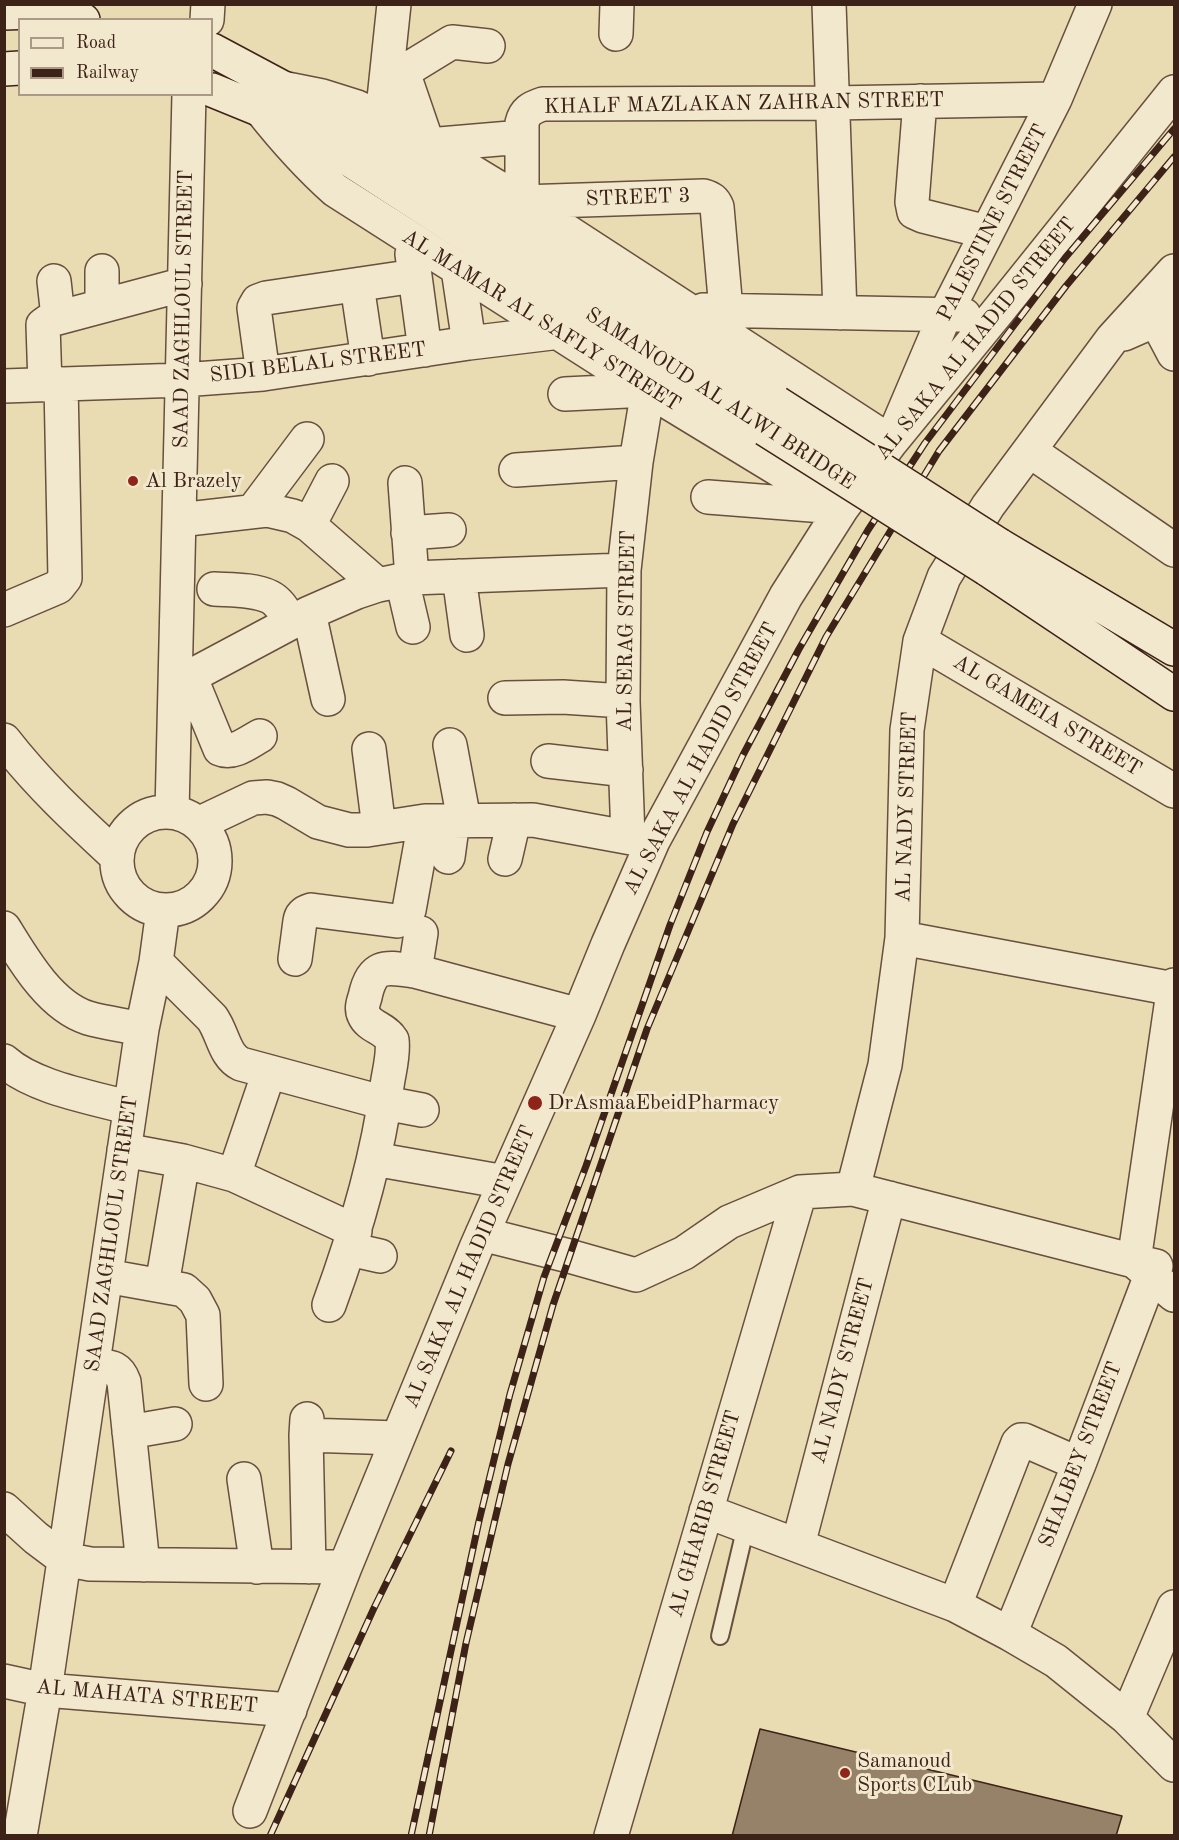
<!DOCTYPE html>
<style>
body{margin:0}
#map{position:relative;width:1179px;height:1840px;overflow:hidden;background:#e9dbb2;font-family:"Old Standard TT",serif}
canvas{display:block}
.frame{position:absolute;inset:0;border:6px solid #3d2218;pointer-events:none}
.legend{position:absolute;left:18px;top:18px;width:195px;height:78px;box-sizing:border-box;background:#f1e8cd;border:2px solid #a99985;margin:0;padding:8px 10px;list-style:none;font-size:18px;color:#3d2218}
.legend li{display:flex;align-items:center;gap:12px;height:30px}
.legend b{width:30px;border:2px solid #a99985}
</style>
<div id="map">
<canvas width="1179" height="1840"></canvas>
<div class="frame"></div>
<ul class="legend">
<li><b style="height:8px;background:#f1e8cd"></b>Road</li>
<li><b style="height:8px;background:#3d2218"></b>Railway</li>
</ul>
</div>
<script>
const context = document.querySelector('canvas').getContext('2d');
context.lineJoin = 'round';
function paint(path, color) {
  context.fillStyle = color;
  context.fill(path, 'evenodd');
}
function trace(path, color, width, dash) {
  context.strokeStyle = color;
  context.lineWidth = width;
  context.lineCap = dash ? 'butt' : 'round';
  context.setLineDash(dash || []);
  context.stroke(path);
}
function drawText(font, color, halo, rows, align = 'center') {
  context.font = font + ' "Old Standard TT",serif';
  context.lineWidth = 6;
  context.setLineDash([]);
  context.textBaseline = 'middle';
  context.strokeStyle = halo;
  context.fillStyle = color;
  for (const [text, x, y, turn = 0] of rows) {
    context.save();
    context.translate(x, y);
    context.rotate((+turn || 0) * Math.PI / 180);
    context.textAlign = isNaN(turn) ? turn : align;
    if (halo) context.strokeText(text, 0, 0);
    context.fillText(text, 0, 0);
    context.restore();
  }
}
const building = new Path2D(`
 M760,1729l362,87 -6,20h-384z`);
paint(building, '#968268');
trace(building, '#3d2218', 1.5);
const lane = new Path2D(`
 M720,1636l26,-110`);
const street = new Path2D(`
 M829,4l11,309
 M207,20l1,-16
 M616,34l1,-30
 M403,72l25,73 94,-8
 M386,79l17,-7 49,-30 36,4
 M287,89l35,7 35,11 25,11 46,27 94,57 369,240 54,-127 110,-216 40,-95
 M920,101l-8,101 2,10 9,4 64,16
 M261,110c23,29 46,55 74,80l313,200 194,118
 M382,118l12,-114
 M412,254l13,96
 M458,269l11,74
 M102,271v35
 M54,281l4,36
 M357,285l11,74
 M703,310l261,5
 M726,310l-9,-103c-3,-7 -6,-9 -13,-11l-182,6v-79c3,-12 9,-15 21,-19l289,-1 223,-4
 M1156,320l18,34
 M1124,334l50,-22
 M263,374l-9,-66 4,-7 8,-3 149,-22
 M45,385l-2,-60 7,-5 135,-36
 M4,386l178,-6 81,-6 206,-31 91,-11
 M565,394l83,-4 -12,72 -12,108 -1,131 5,136
 M1030,451l144,99
 M516,470l120,-8
 M405,483l7,95
 M708,497l129,10
 M253,511l54,-72
 M179,520l88,-10 26,6 16,9 69,60
 M309,525l23,-44
 M408,533l41,-3
 M459,576l8,59
 M402,580l11,47
 M214,589c17,1 40,0 56,8 10,5 15,16 21,25
 M4,610l54,-23 7,-9 -4,-194
 M309,613l19,86
 M920,641l254,150
 M190,676l30,73c13,6 29,-7 40,-13
 M176,684l133,-71 48,-21 21,-7 34,-7 212,-8
 M505,698l58,-1 60,4
 M4,740c35,45 72,79 113,117
 M450,745l14,75
 M369,749l10,79
 M548,761l78,9
 M172,812l17,-718
 M117 861a49 49 0 1 1 98 0a49 49 0 1 1-98 0Z
 M198,824l55,-26 14,-1 10,2 9,4 32,19 31,8h18l58,-9 108,-1 115,21
 M448,857l5,-37
 M505,859l9,-39
 M4,928c19,31 46,78 84,90 17,5 36,7 54,11
 M902,938l272,51
 M295,959l5,-38c1,-7 4,-9 11,-11l86,11 7,-3 5,-8 16,-89
 M156,962l56,56c11,15 12,38 29,46l144,39 37,7
 M415,971l6,-38
 M4,1061c30,27 88,36 126,47
 M124,1150l59,11 51,14 121,56
 M374,1159l131,23
 M234,1175l35,-103
 M853,1189l32,-124 17,-127 5,-208 13,-89 24,-64 44,-71 124,-167 62,-68
 M482,1234l87,22 67,19 48,-22 45,-31 71,-30 53,-3 281,72 40,34
 M349,1249l31,7
 M1156,1266l-22,-5 40,-276
 M106,1276l78,14 11,10 8,15 3,69
 M162,1285l21,-124
 M329,1305c26,-71 48,-144 58,-219 2,-15 7,-31 5,-46 -7,-12 -23,-13 -28,-25 -3,-6 -1,-12 1,-18 7,-34 21,-30 50,-26l164,44
 M93,1365c16,2 25,0 31,17l19,183
 M307,1419l-1,16 3,132
 M129,1432l46,-8
 M306,1435l92,3
 M244,1479l13,88
 M4,1509l32,29 28,21 26,5 255,3
 M706,1511l249,94 55,29 46,27 71,57 47,47
 M798,1545l91,-347
 M955,1605l63,-162 3,-3h3l55,24
 M1010,1634l69,-170 72,-189
 M4,1681l41,9 245,20
 M1127,1718l47,-111
 M250,1811l95,-244 131,-319 103,-233 29,-71 45,-103 133,-245 56,-88 49,-66 104,-127 179,-223
 M20,1836l25,-146 97,-661 14,-67 7,-52
 M611,1836l189,-644`);
const secondary = new Path2D(`
 M4,13l28,-1 51,8
 M212,50l73,39 492,314
 M4,69l16,-1
 M212,90l49,20 58,30 446,289
 M999,545l175,104
 M987,569l187,125`);
trace(lane, '#68503e', 20);
trace(street, '#68503e', 36);
trace(secondary, '#3d2218', 36);
trace(lane, '#f1e8cd', 16);
trace(street, '#f1e8cd', 33);
trace(secondary, '#f1e8cd', 33);
const rail = new Path2D(`
 M270,1836l104,-228 77,-157
 M411,1836l68,-315 31,-127 34,-117 42,-111 84,-241 37,-93 36,-77 56,-106 69,-119 57,-87 140,-185 109,-129
 M429,1836l37,-193 42,-179 45,-159 94,-276 86,-205 93,-187 113,-186 127,-165 108,-129`);
trace(rail, '#3d2218', 7);
trace(rail, '#f1e8cd', 4.5, [14]);
const secondaryBridge = new Path2D(`
 M777,403l222,142
 M765,429l222,140`);
trace(secondaryBridge, '#3d2218', 36, []);
trace(secondaryBridge, '#f1e8cd', 33);
for (const [x, y, r, color] of [
 [133,481,6,"#8f2418"],
 [535,1103,8,"#8f2418"],
 [845,1773,6,"#8f2418"]
]) {
  const dot = new Path2D();
  dot.arc(x, y, r, 0, 2 * Math.PI);
  context.fillStyle = color;
  context.fill(dot);
  trace(dot, '#f1e8cd', 2);
}
drawText('21px', '#3d2218', '#f1e8cd', [
 ["KHALF MAZLAKAN ZAHRAN STREET",744,104,-1],
 ["STREET 3",638,198,-2],
 ["PALESTINE STREET",993,223,-63],
 ["SAAD ZAGHLOUL STREET",184,309,-89],
 ["AL MAMAR AL SAFLY STREET",541,321,32],
 ["AL SAKA AL HADID STREET",976,339,-51],
 ["SIDI BELAL STREET",318,363,-7],
 ["SAMANOUD AL ALWI BRIDGE",720,399,33],
 ["AL SERAG STREET",627,631,-89],
 ["AL GAMEIA STREET",1047,716,31],
 ["AL SAKA AL HADID STREET",701,759,-62],
 ["AL NADY STREET",907,807,-88],
 ["SAAD ZAGHLOUL STREET",112,1234,-82],
 ["AL SAKA AL HADID STREET",470,1267,-67],
 ["AL NADY STREET",843,1371,-75],
 ["SHALBEY STREET",1081,1455,-69],
 ["AL GHARIB STREET",705,1514,-74],
 ["AL MAHATA STREET",147,1697,5]
]);
drawText('21px', '#3d2218', '#f1e8cd', [
 ["Al Brazely",145,481],
 ["DrAsmaaEbeidPharmacy",548,1103],
 ["Samanoud",857,1761],
 ["Sports CLub",857,1785]
], 'left');
</script>
